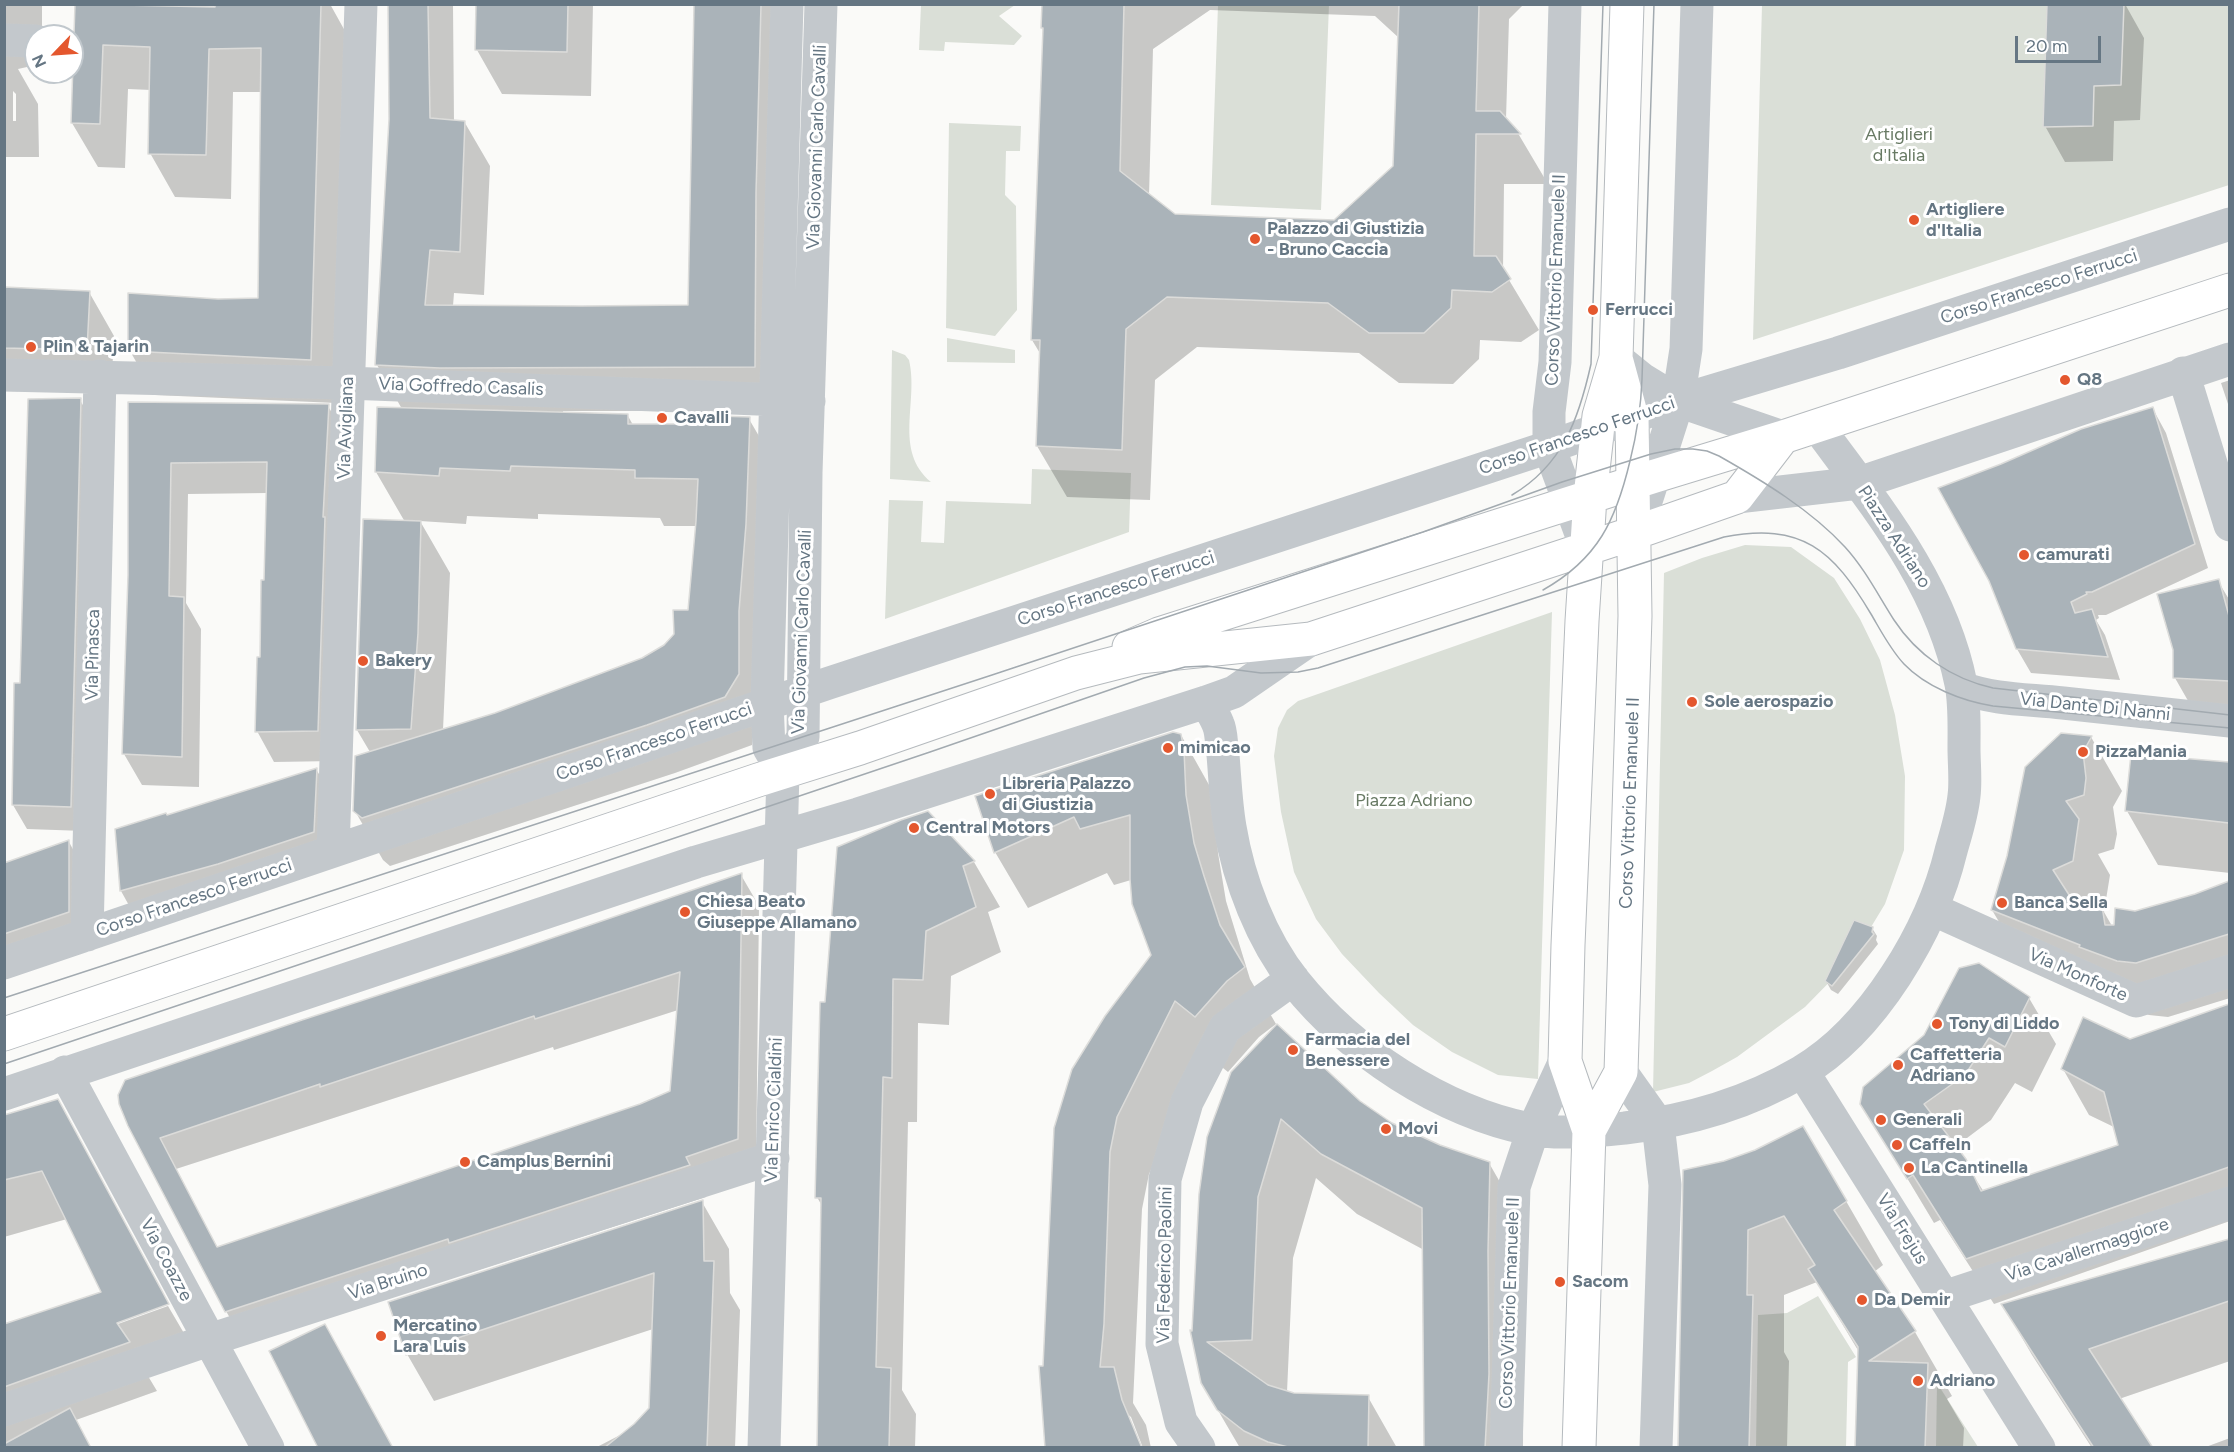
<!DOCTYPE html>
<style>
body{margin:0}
#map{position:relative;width:2234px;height:1452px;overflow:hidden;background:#fafaf8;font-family:Figtree,sans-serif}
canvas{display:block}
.frame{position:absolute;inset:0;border:6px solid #657683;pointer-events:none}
.north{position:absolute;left:24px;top:24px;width:60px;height:60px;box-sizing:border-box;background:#fff;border:2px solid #c1c8cd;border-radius:50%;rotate:245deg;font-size:16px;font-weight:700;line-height:24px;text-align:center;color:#657683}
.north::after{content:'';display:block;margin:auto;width:21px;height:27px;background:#e4572e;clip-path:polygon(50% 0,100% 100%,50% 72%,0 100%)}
.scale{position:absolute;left:2015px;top:36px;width:86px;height:27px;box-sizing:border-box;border:3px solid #657683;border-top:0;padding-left:8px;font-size:18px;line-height:21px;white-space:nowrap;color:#657683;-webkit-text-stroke:4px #fff;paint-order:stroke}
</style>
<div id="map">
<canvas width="2234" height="1452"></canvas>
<div class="frame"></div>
<div class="north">N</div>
<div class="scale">20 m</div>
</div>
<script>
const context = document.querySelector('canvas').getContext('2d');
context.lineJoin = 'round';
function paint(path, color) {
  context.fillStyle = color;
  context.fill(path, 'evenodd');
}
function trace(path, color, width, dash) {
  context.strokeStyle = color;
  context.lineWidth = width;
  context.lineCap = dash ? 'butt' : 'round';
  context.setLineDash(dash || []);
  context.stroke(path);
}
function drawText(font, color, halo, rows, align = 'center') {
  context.font = font + ' Figtree,sans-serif';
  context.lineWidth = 6;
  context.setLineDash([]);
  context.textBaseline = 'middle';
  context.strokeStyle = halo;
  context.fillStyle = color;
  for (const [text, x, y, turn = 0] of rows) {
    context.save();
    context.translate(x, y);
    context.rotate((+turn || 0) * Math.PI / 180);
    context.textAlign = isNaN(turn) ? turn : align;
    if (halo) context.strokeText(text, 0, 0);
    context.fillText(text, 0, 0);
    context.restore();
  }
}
paint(new Path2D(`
 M921,5h94l-16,11 23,20 -8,9 -69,-3 -1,9 -25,-1z
 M1218,5h111l-8,205 -110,-5z
 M1762,5h467v180l-476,155z
 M949,123l72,3 -1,25h-14l-1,44 11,11 1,104 -22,26 -49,-8z
 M947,338l68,12v13l-68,-1z
 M892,350l13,5 4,5c10,42 -16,90 22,122l-41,-3z
 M1032,469l99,4 -2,59 -244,87 4,-119 34,1 -2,41 23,1 2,-42 85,3z
 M1745,545l46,2 43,31 26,41 20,41 15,55 10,61 -1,74 -19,54 -34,56 -46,47 -68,50 -25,14 -23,12 -36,9 11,-519 38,-15z
 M1552,612l-14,467 -40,-4 -46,-23 -39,-27 -34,-32 -37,-39 -26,-35 -22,-47 -13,-60 -7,-56 4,-28 9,-18 11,-9z
 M1818,1296l38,61 -8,5 -2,85h-90l2,-132 29,-2z
 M1937,1383l41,64h-42z`), '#dadfd7');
paint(new Path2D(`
 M4,4h38v32h-6v29l-18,4 20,35 1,53h-35zM13,91l3,3v27h-3z
 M76,4l140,5 1,-5h113l15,27 -9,372 -181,-8 -25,-44 88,-51 41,-1 3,-207h-29l-2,107 -56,-2 -25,-44 1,-63 -23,-1 -3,79 -27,-1 -26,-44z
 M390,4h63l1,118 11,1 25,43 -6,129 -30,-2 -1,13 236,1 7,-303h92l-9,407h-216v3l65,2 5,9 54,1 62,-7 28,48 -25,278 -77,28 -285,93 -7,-6 -28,-49 15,-59 -13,-22 48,-208 -29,-50 3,-64 23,1 -25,-44 14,-246zM538,514l122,4 4,8h32l-6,86 -25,34 -23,14 -147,54 -52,16 7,-157 -30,-52 46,3 1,-8 71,3z
 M478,4h115l-2,92 -89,-2 -25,-44z
 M1044,4h480l-15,15 -3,100 13,16 29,49h-44l-1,86 36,60 -18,12 -41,-2 -1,19 -26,25 -54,-1 -40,-30 -162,-6 -42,33 -5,120 -83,-3 -30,-51 4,-91 -9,-15zM1210,10l165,6 24,22 -5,129 -60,55 -159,-7 -26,-19 4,-147z
 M2048,4h77l19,34 -4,82 -26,1 -1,40 -48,1 -20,-36z
 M4,289l85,3 25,44 -3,57 -107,-2z
 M2230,380v30l-9,-27z
 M80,400l14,24 -10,407 -57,-2 -14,-24 9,-121z
 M129,403l199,3 18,31 -11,324 -61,1 -17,-31 5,-72 6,-166 -80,1 -2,109 15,26 -2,158 -57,-2 -18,-31 5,-179z
 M2153,409l13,24 42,135 -102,47h-8l1,3 -3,2 9,15 15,45 -89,-7 -14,-24z
 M2218,581l12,20v114l-35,-2 -20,-35z
 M1181,735l32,57 3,17 2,44 8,48 24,78 26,45 -17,13 -31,35 -20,-16 -59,118 -7,35 -9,194 13,22 5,23h-8l-12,-31 -6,-5 -81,-45 109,-412 -22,-75 -17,5 -7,-12 -79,35 -33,-56z
 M2091,737l31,54 -9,16 4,27 -3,15 -16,5 12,21 -6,37 8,14 24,-13 60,-17 34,-13v115l-62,19 -19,-2 -37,-14 -88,-37 -32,-54z
 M2132,755l98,8v110l-72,-8 -31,-54z
 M316,769l16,27 -4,62 -192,60 -15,-27 -5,-61 51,-13z
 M928,813l46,49 26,45 -12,5 13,40 -50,24 -2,49 -31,-2 -1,99h-9l-6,268 14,24 -1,34h-96l3,-242 -5,-9 9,-194z
 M69,842l13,24v70l-78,26v-98z
 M741,875l18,31 -3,264 -53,19 3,8 -237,76 -2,-3 -223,73 -18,-32 -106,-216 392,-141zM678,1010l-6,83 -32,12 -422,144 -42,-80 377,-122 1,3z
 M1872,928l5,8 -1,4 2,4 -40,50 -7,-4 -5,-9z
 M2029,998l27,46 -24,48 -17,-9 -24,37 -36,27 29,45 136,-46 -4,-18 -27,-13 -26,-46 67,-28 100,-36v216l-236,83 -54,-84 -6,3 -72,-120z
 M1233,1073l126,29 32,23 48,22 50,16 35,61 -1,224h-98l-1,-198 -67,-36 -41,-36 -23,80 -6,134 7,3 74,2 29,51h-157l-38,-65z
 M57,1100l27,47h-2l36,177 50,-18 27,46 -50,19 12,20 -81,29 15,28h-87v-122l99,-33 -36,-74 -63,18v-120z
 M1685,1171l161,30 37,64 -9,7 41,60 37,64 -5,3 17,29 -1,20h-107l3,-96 -42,-70 -33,13v57l5,9 -2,87h-108z
 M702,1202l27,47 1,44 10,17 -5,138h-140l31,-16 25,-24 2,-79 -219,72 -27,-47z
 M2230,1241v120l-111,38 32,49h-59l-60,-93 -29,-50z
 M2230,1438v10h-27z`), '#0003');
const building = new Path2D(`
 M75,4l140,3v-3h106l-10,356 -183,-9v-58l90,6 40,-1 3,-250 -52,1 -3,106 -58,-1 2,-107 -47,-2 -3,79 -29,-1z
 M388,4h40l2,114 35,3 -5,131 -30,-2 -5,55 157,1 106,-1 6,-301h67l-5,189 -1,174 -315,1 -65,-3 14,-246z
 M476,4h92l-1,48 -92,-2z
 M1042,4h82l-4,167 55,43 159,6 59,-54 6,-162h80l-3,107h24l21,23h-45l-2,122h22l15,23 -19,13 -40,-2 -1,18 -27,25h-55l-41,-30 -161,-6 -41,32 -4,121 -86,-4 4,-106h-9l12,-312h-2z
 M2047,4h77l-3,81 -27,1 -1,40 -50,1z
 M4,287l86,4 -3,59 -83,-2z
 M81,398l-10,409 -59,-2 2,-122h6l8,-284z
 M128,402l201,2 -6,113h2l-7,214 -63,1 2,-75h3l1,-77h3l3,-118 -96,1 -2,133 15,1 -2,160 -60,-3 6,-179z
 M377,407l251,7v10h58v-9l64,2 -4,107 -7,87v63l-14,23 -78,28 -285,93 -9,-7 2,-55 140,-43 147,-55 22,-13 10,-11 -1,-24h15l8,-89 2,-42 -63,-1v-8l-124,-4 -1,5 -70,-3 -1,8 -64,-4z
 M2153,407l42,137 -103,48h-6l1,2 -16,8 4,11 17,-4 16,48 -92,-8 -27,-68 -51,-93 63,-24 80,-35z
 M363,519l58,2 -3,112 -7,96 -55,1z
 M2219,579l10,37v65l-56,-3v-28l-16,-56z
 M1173,732l8,2 3,17 2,44 8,48 10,33 16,49 25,42 -18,14 -32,36 -20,-16 -58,116 -7,35 -6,172 -4,43h14l8,33 20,48h-97l-6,-82h4l11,-238 18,-59 33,-53 46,-61 -19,-51 -2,-25v-64l-50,14 -6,-12 -80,36 -19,-57z
 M2061,733l31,3 -9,16 3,26 -2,17 -18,6 13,18 -6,42 -20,9 20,31 29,5 3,19h9l1,-17 20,3 60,-17 34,-13v53l-93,29 -19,-2 -38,-14 1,-2 -89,-35 16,-54 18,-89z
 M2131,754l98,8v61l-104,-12z
 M317,768l-3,64 -96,32 -98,27 -5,-62 51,-16 1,2z
 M928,811l47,50 -12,5 13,41 -50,24 -3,49 -30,-1 -1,99 -9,-1 -7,290 15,1 -2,80h-72l4,-250h-6l5,-196h5l12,-155 64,-27z
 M69,840v72l-65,22v-71z
 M742,873l-4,266 -52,18 4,8 -241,78 -1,-4 -223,73 -97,-186 -9,-22 -1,-9 7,-15 177,-60 209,-68zM680,972l-10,119 -30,13 -423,143 -57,-109 160,-54v3l214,-71 1,3z
 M1854,920l19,7 -1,5 2,2 -42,52 -7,-5z
 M1979,963l51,34 -25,50 -16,-9 -24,37 -41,29 42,55 15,32 137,-46 -14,-53 -43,-23 22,-52 47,22 99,-35v163l-263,92 -53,-84 -6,4 -47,-75 3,-17 61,-52 35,-67z
 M1277,1024l83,77 32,22 48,22 50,17 -2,89 1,123 -4,74h-61l-2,-240 -101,-54 -40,-35 -23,78 -6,143 -45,2 61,43 26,8 75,2 -1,53h-76l-24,-6 -24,-11 -27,-21 -16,-27 -11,-53 2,1 7,-137 8,-57 24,-65z
 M58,1099l111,205 -52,19 13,19 -126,45v-63l97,-32 -59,-121 -38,9v-65z
 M1803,1126l44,75 -13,9 82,121 -47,30 59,2 -3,85h-70l3,-101 -50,-78 7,-4 -31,-49 -36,14 -1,65h6l-4,153h-71l5,-278 41,-9 31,-11z
 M703,1200l1,61h10l-7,187h-103l30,-24 15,-16 5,-135 -248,82 -18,-53z
 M2229,1239v62l-140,48 64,99h-59l-93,-144z
 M325,1324l68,124h-75l-49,-97z
 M70,1408l21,40h-87v-4z`);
paint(building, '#aab3b9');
trace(building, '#dcdcda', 1.5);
const major = new Path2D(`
 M1129,647l30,-13 496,-158 128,-39 447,-147
 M4,1034l754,-254 102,-32 216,-75 63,-16 172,-18 323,-106 103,-36 46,-60
 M1589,1131l32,-59 14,-456 -3,-199 -16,-59
 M1579,1448l10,-317 -24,-70 3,-116 14,-324 8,-124 9,-81 17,-58 11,-354`);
trace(major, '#b5babe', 35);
trace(new Path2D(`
 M1565,4l-10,358 -6,50v35l31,84
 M4,40l32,1
 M1616,358l26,21 36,22 105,36
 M2183,373l47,152
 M4,375l343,8 462,18
 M1737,497l122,-14 371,-124
 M1647,498l31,-97 8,-52 11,-345
 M1962,688c33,12 66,11 101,15 56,6 111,12 167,18
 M1206,702c4,7 9,14 12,22 4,9 3,21 5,31 2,24 3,49 7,72 9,54 31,112 65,155 56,70 146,129 234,147 29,6 67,2 96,-1 61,-7 123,-25 176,-56 72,-42 131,-142 150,-221 5,-18 11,-36 13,-55 2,-15 0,-32 0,-48 0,-21 1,-44 -3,-64 -20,-100 -85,-178 -144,-258
 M783,772l-14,-24 -2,-45 20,-699
 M333,851l28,-847
 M1932,909l204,92 94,-30
 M87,935l13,-559
 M4,963l825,-280 720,-236 129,-46 160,-48 392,-129
 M65,1072l203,376
 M1621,1072l37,52 7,61 -9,263
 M1803,1072l236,376
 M4,1094l692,-232 162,-48 348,-112 28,-10 77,-53
 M1944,1297l286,-94
 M4,1410l205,-70 564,-182
 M764,1448l19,-676 20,-35 3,-264 15,-469
 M1199,1448l-18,-26 -19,-78 3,-165 22,-77 38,-74 68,-49
 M1506,1448l8,-261 19,-57 32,-69`), '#c3c8cc', 33);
trace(major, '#fff', 33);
trace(new Path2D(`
 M1512,495c51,-30 67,-77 79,-131l12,-360
 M1543,590c55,-31 73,-70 87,-129 7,-28 11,-54 12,-82l12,-375
 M4,998l988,-323 431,-143 139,-50 89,-28 24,-5h18l14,2 12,5c44,25 92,54 126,91 20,22 33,48 49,73 23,35 58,59 99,68l237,27
 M4,1064l926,-312 214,-74 41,-11 22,-1 54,7 37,-1 20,-4 406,-131c78,-15 109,13 147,77 10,17 19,35 33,50 22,23 58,37 89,42l237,22`), '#a2aab0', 1.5);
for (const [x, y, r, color] of [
 [1914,220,6,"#e4572e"],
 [1255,239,6,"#e4572e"],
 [1593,310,6,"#e4572e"],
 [31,347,6,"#e4572e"],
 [2065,380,6,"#e4572e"],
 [662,418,6,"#e4572e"],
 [2024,555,6,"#e4572e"],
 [363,661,6,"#e4572e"],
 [1692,702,6,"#e4572e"],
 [1168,748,6,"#e4572e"],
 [2083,752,6,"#e4572e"],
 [990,794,6,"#e4572e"],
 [914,828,6,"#e4572e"],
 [2002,903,6,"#e4572e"],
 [685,912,6,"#e4572e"],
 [1937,1024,6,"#e4572e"],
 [1293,1050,6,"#e4572e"],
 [1898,1065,6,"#e4572e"],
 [1881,1120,6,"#e4572e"],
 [1386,1129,6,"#e4572e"],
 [1897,1145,6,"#e4572e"],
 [465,1162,6,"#e4572e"],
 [1909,1168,6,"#e4572e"],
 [1560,1282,6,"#e4572e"],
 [1862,1300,6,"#e4572e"],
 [381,1336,6,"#e4572e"],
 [1918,1381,6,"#e4572e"]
]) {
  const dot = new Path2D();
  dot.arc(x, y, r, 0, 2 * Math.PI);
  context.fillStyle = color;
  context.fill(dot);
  trace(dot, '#fff', 2);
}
drawText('18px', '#687a64', '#fff', [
 ["Artiglieri",1899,135],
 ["d'Italia",1899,156],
 ["Piazza Adriano",1414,801]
]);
drawText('18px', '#657683', '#fff', [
 ["Via Giovanni Carlo Cavalli",817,147,-88],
 ["Corso Vittorio Emanuele II",1556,280,-88],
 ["Corso Francesco Ferrucci",2039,287,-18],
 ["Via Goffredo Casalis",461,387,2],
 ["Via Avigliana",346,428,-88],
 ["Corso Francesco Ferrucci",1577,436,-19],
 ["Piazza Adriano",1894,537,57],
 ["Corso Francesco Ferrucci",1116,589,-18],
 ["Via Giovanni Carlo Cavalli",802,632,-88],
 ["Via Pinasca",93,655,-89],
 ["Via Dante Di Nanni",2095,707,6],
 ["Corso Francesco Ferrucci",654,742,-19],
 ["Corso Vittorio Emanuele II",1630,803,-88],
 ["Corso Francesco Ferrucci",194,898,-19],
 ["Via Monforte",2078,975,24],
 ["Via Enrico Cialdini",774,1110,-88],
 ["Via Frejus",1902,1229,58],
 ["Via Cavallermaggiore",2087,1250,-18],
 ["Via Coazze",166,1260,62],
 ["Via Federico Paolini",1165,1265,-89],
 ["Via Bruino",388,1282,-18],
 ["Corso Vittorio Emanuele II",1510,1303,-88]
]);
drawText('bold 18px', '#657683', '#fff', [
 ["Artigliere",1926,210],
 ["d'Italia",1926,231],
 ["Palazzo di Giustizia",1267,229],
 ["- Bruno Caccia",1267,250],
 ["Ferrucci",1605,310],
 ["Plin & Tajarin",43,347],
 ["Q8",2077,380],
 ["Cavalli",674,418],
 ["camurati",2036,555],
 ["Bakery",375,661],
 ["Sole aerospazio",1704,702],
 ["mimicao",1180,748],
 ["PizzaMania",2095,752],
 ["Libreria Palazzo",1002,784],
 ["di Giustizia",1002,805],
 ["Central Motors",926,828],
 ["Chiesa Beato",697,902],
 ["Giuseppe Allamano",697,923],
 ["Banca Sella",2014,903],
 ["Tony di Liddo",1949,1024],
 ["Farmacia del",1305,1040],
 ["Benessere",1305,1061],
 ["Caffetteria",1910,1055],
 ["Adriano",1910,1076],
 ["Generali",1893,1120],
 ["Movi",1398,1129],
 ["CaffeIn",1909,1145],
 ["Camplus Bernini",477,1162],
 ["La Cantinella",1921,1168],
 ["Sacom",1572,1282],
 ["Da Demir",1874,1300],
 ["Mercatino",393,1326],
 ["Lara Luis",393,1347],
 ["Adriano",1930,1381]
], 'left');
</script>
